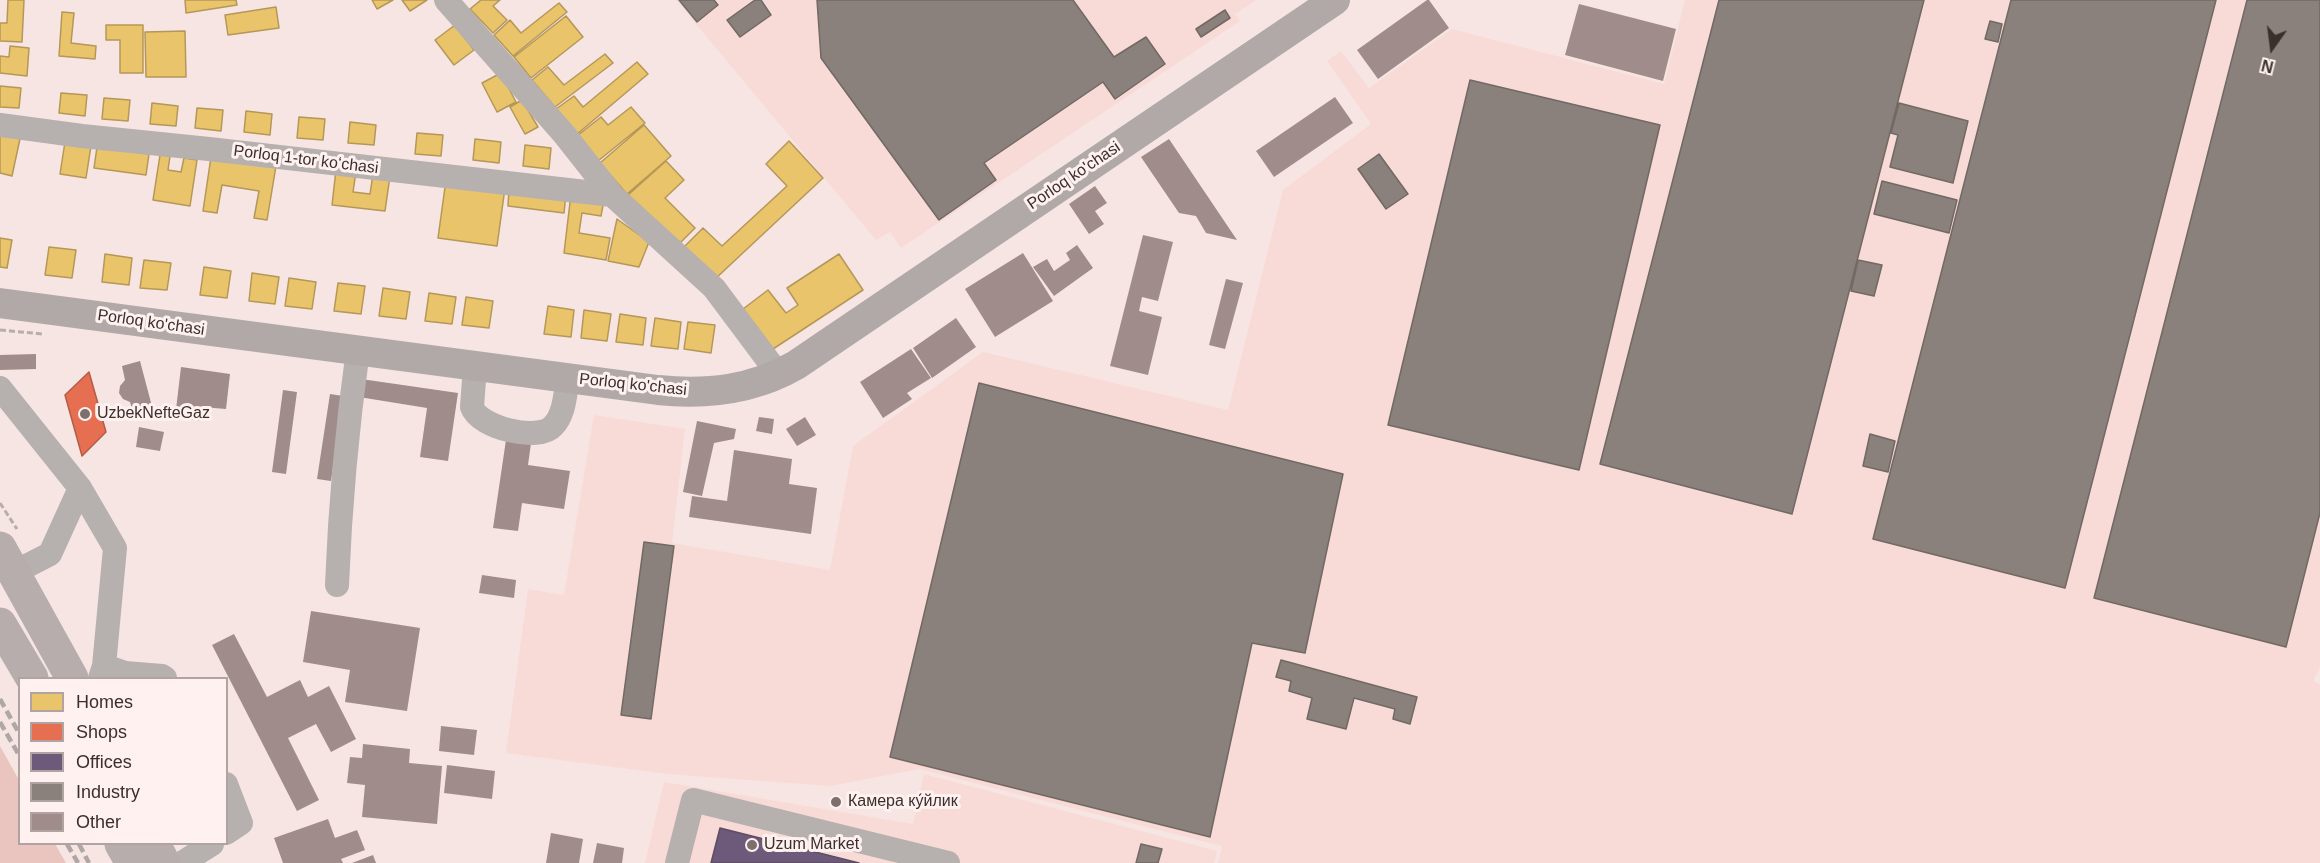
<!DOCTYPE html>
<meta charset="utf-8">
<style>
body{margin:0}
#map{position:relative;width:2320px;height:863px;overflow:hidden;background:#f6e5e3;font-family:Arial,sans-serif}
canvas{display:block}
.legend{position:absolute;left:18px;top:677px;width:210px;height:168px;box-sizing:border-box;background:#fef1f0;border:2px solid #b0a3a2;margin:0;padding:8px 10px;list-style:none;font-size:18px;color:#3b2f2d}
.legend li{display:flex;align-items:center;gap:12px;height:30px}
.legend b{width:30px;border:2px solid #b0a3a2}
.north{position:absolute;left:2242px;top:18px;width:60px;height:60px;-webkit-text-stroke:4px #fef1f0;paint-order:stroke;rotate:194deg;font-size:16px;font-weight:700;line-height:24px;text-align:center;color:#3b2f2d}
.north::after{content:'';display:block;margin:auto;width:21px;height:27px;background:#3b2f2d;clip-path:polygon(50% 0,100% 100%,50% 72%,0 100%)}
</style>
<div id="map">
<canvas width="2320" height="863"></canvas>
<ul class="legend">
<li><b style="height:16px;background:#e9c46a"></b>Homes</li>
<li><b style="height:16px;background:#e76f51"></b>Shops</li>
<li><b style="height:16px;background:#6d597a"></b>Offices</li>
<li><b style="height:16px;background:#8a817c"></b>Industry</li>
<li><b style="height:16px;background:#a08c8a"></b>Other</li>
</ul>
<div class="north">N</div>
</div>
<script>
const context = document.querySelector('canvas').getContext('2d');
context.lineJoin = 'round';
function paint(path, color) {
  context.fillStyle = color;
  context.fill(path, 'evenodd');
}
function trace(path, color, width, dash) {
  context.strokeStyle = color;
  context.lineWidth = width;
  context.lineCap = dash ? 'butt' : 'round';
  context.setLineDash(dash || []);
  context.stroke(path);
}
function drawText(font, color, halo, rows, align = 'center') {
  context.font = font + ' Arial,sans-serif';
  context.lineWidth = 6;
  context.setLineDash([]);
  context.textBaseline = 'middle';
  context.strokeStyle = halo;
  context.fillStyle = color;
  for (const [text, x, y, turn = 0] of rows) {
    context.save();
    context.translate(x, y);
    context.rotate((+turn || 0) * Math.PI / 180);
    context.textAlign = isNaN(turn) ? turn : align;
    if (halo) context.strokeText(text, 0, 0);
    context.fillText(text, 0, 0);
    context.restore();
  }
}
paint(new Path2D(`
 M676,0h580l-21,14 5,7 -339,227 -11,-16 -14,8z
 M1685,0h635v667l-7,14 7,3v179h-1102l4,-17 -303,-77 -89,17 -162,-12 -162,-21 22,-164 36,6 30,-180 91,14 -13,114 158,27 23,-124 130,-94 245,58 55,-220 88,-66 -44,-63 14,-10 28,37 83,-59 212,55z
 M924,774l293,77 -3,12h-569l19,-81 249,42z`), '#f8dbd7');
paint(new Path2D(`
 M0,746l19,34 1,64h35l11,19h-66z`), '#eac5c0');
const homes = new Path2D(`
 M8,0h16l-2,42 -22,-1v-18h7z
 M185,0h51l1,5 -51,8z
 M372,0h21l-16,9z
 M402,0h25l-17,11z
 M481,0h19l-7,6 14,14 -14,13 -23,-24z
 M559,3l8,9 -54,44 -19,-21 16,-15 11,13z
 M276,7l3,21 -51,7 -3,-20z
 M62,12l12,1 -3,30 25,3 -1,13 -36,-3z
 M566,16l17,21 -52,41 -17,-21z
 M106,25h37v48h-23v-33h-14z
 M455,25l19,25 -20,15 -19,-25z
 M185,31l1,46h-40l-1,-45z
 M10,46l19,2 -2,28 -27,-3v-17l9,1z
 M605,54l8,9 -58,44 -23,-27 16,-13 16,18z
 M637,62l11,12 -72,61 -20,-26 18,-13 9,11z
 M501,73l15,29 -19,10 -15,-29z
 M0,86l21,2 -2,20 -19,-1z
 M61,93l26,2 -2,21 -26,-3z
 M104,98l26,2 -2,21 -26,-2z
 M522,100l16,27 -13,7 -15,-27z
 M152,103l26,3 -2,20 -26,-2z
 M631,107l14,16 -47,38 -21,-25 24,-19 7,8z
 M197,108l26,2 -2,21 -26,-3z
 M246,111l26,3 -2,21 -26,-3z
 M299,117l26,2 -2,21 -26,-2z
 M350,122l26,3 -2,20 -26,-2z
 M644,125l27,31 -44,38 -27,-31z
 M0,130l21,4 -9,42 -12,-3z
 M417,133l26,2 -2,21 -26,-2z
 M475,139l26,3 -2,21 -26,-3z
 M789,141l34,37 -109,102 -31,-32 20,-20 19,18 65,-60 -21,-22z
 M65,142l26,4 -5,32 -26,-4z
 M525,145l26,3 -2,21 -26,-3z
 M97,147l52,7 -3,21 -52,-7z
 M160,155l10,1 -2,14 13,2 3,-14 13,2 -7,46 -37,-6z
 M211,157l65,9 -9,54 -13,-2 5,-27 -37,-6 -5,28 -14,-2z
 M666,161l18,19 -19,18 30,30 -16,16 -51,-49z
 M336,170l20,2 -3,20 17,2 3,-20 17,2 -5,35 -53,-6z
 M446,180l59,8 -8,58 -59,-8z
 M509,187l57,7 -2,19 -56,-7z
 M571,194l33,6 -3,16 -19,-3 -3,20 31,5 -4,22 -42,-7z
 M617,219l32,23 -10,25 -31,-6z
 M0,238l12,2 -5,28 -7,-1z
 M49,247l27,3 -4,28 -27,-3z
 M105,254l27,4 -3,27 -27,-3z
 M839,254l24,36 -90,59 -30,-40 25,-19 18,23 12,-8 -11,-17z
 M144,260l27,3 -4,27 -27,-2z
 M204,267l27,4 -4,27 -27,-3z
 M252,273l27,4 -4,27 -26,-3z
 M289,278l27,4 -4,27 -27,-3z
 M338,283l27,3 -4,28 -27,-3z
 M383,288l27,4 -4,27 -27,-3z
 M429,293l27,4 -4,27 -27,-3z
 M466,297l27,4 -4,27 -27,-3z
 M548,306l26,4 -3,27 -27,-3z
 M584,310l27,4 -4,27 -26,-3z
 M620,314l26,4 -3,27 -27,-3z
 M655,318l26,4 -3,27 -27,-3z
 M688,322l27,3 -4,28 -27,-4z`);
paint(homes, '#e9c46a');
trace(homes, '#b59758', 1.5);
const shops = new Path2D(`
 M89,372l17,60 -24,24 -17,-61z`);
paint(shops, '#e76f51');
trace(shops, '#b35c46', 1.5);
const offices = new Path2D(`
 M720,828l139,35h-148z`);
paint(offices, '#6d597a');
trace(offices, '#5e4c63', 1.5);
const industry = new Path2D(`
 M679,0h35l4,5 -21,17z
 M755,0h6l10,15 -31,22 -13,-17z
 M817,0h256l41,57 32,-20 19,27 -50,35 -12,-17 -119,81 12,17 -57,40 -118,-162z
 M1719,0h205l-132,514 -192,-50z
 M2011,0h205l-151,588 -192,-49z
 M2247,0h73v513l-34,134 -192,-49z
 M1225,10l5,8 -29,19 -5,-8z
 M1990,21l12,3 -4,18 -13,-3z
 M1470,80l190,45 -81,345 -191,-45z
 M1899,103l69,18 -15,62 -63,-16 8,-32 -7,-2z
 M1379,154l29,40 -22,15 -28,-40z
 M1882,181l75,19 -8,33 -75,-19z
 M1858,260l24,5 -8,31 -23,-5z
 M979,383l364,91 -38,179 -53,-10 -42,194 -320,-80z
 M1870,434l25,7 -7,31 -25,-6z
 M644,542l30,4 -23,173 -30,-4z
 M1281,660l136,37 -7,27 -17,-5 2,-10 -41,-11 -8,31 -39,-10 5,-21 -23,-7 2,-10 -15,-4z
 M1141,844l21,5 -4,14h-22z`);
paint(industry, '#8a817c');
trace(industry, '#726864', 1.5);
paint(new Path2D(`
 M1427,0h2l20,28 -71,51 -21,-29z
 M1579,4l97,25 -13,52 -98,-26z
 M1335,97l18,26 -79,54 -18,-26z
 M1169,139l68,101 -31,-7 -10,-17 -17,-3 -38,-56z
 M1095,186l12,17 -12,8 9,13 -15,10 -20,-30z
 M1143,235l30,7 -15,59 -16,-4 -3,14 23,6 -14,58 -38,-9z
 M1077,245l16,23 -39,28 -21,-29 14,-8 7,12 16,-11 -4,-7z
 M1023,253l30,48 -58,36 -30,-48z
 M1226,279l17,4 -18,66 -16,-4z
 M956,318l20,29 -44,31 -19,-30z
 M911,349l20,29 -24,15 5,6 -29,19 -23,-36z
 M36,354v15l-36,1v-15z
 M140,361l14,53 -19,4 -5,-16 -7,-3 -4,-6 1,-7 5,-6 -3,-14z
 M181,367l49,7 -4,35 -24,-2 -1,14 -26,-3z
 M361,379l97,14 -10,68 -28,-4 7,-49 -68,-11z
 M283,390l14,2 -11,82 -14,-2z
 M330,394l13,2 -12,85 -14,-2z
 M759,417l15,2 -2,15 -16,-3z
 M805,417l11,18 -19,11 -11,-17z
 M697,421l39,8 -2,10 -20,4 -12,53 -19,-4z
 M139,427l25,5 -4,19 -24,-4z
 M507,433l25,3 -4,29 42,6 -6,38 -42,-6 -4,28 -25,-3z
 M734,450l58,9 -3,25 28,4 -6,46 -122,-17 3,-21 35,5z
 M482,575l34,5 -2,18 -35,-5z
 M311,611l109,17 -13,83 -62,-9 5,-32 -47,-8z
 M234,634l33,63 33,-17 8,17 21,-11 27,53 -25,13 -15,-28 -28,14 31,62 -22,11 -85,-166z
 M441,726l36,4 -3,25 -35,-4z
 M363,744l47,5 -1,14 33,3 -5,58 -75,-7 3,-32 -18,-2 3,-26 12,1z
 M447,765l48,6 -3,28 -48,-6z
 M328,819l7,19 22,-8 8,20 -24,9 2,4h-60l-9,-25z
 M551,833l32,6 -4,24h-33z
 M597,843l27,5 -2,15h-29z
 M373,855l3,8h-24z`), '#a08c8a');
trace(new Path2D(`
 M0,330l43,4
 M0,503l17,26`), '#b6aead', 3, [6, 3]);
trace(new Path2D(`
 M446,0l118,134 48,61 102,93 65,87
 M0,125l82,11 127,13 403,46
 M475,366l-3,41c7,21 67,35 81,19 12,-12 12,-33 15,-48
 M0,388l80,100 35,60 -11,118 -4,12
 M15,572l35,-18 30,-66
 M337,585c3,-78 10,-157 21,-235
 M104,666l21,7 37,3 3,2
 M226,784l15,39 -15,10
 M182,863l30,-19
 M677,863l16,-63 255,63`), '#b6b0af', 24);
trace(new Path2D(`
 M0,303l658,87c49,5 95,0 138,-25l539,-365`), '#b0a9a7', 30);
trace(new Path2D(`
 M0,548l72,130
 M0,624l32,54
 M121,844l11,19
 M154,844l10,19`), '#b6adac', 33);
trace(new Path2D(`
 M0,699l20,36
 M0,722l20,35
 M67,844l11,19
 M79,844l10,19`), '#afa7a6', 4.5, [9, 4.5]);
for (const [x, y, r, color] of [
 [85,414,6,"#7c6f6d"],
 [836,802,6,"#7c6f6d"],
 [752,845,6,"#7c6f6d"]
]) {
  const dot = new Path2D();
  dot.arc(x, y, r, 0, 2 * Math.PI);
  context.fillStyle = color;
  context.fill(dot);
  trace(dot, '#fef1f0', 2);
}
drawText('16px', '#3b2f2d', '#fef1f0', [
 ["Porloq 1-tor koʻchasi",306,160,7],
 ["Porloq ko'chasi",1074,176,-34],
 ["Porloq ko'chasi",151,323,8],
 ["Porloq ko'chasi",633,385,6]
]);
drawText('16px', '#3b2f2d', '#fef1f0', [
 ["UzbekNefteGaz",97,414],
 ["Камера ку́йлик",848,802],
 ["Uzum Market",764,845]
], 'left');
</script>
